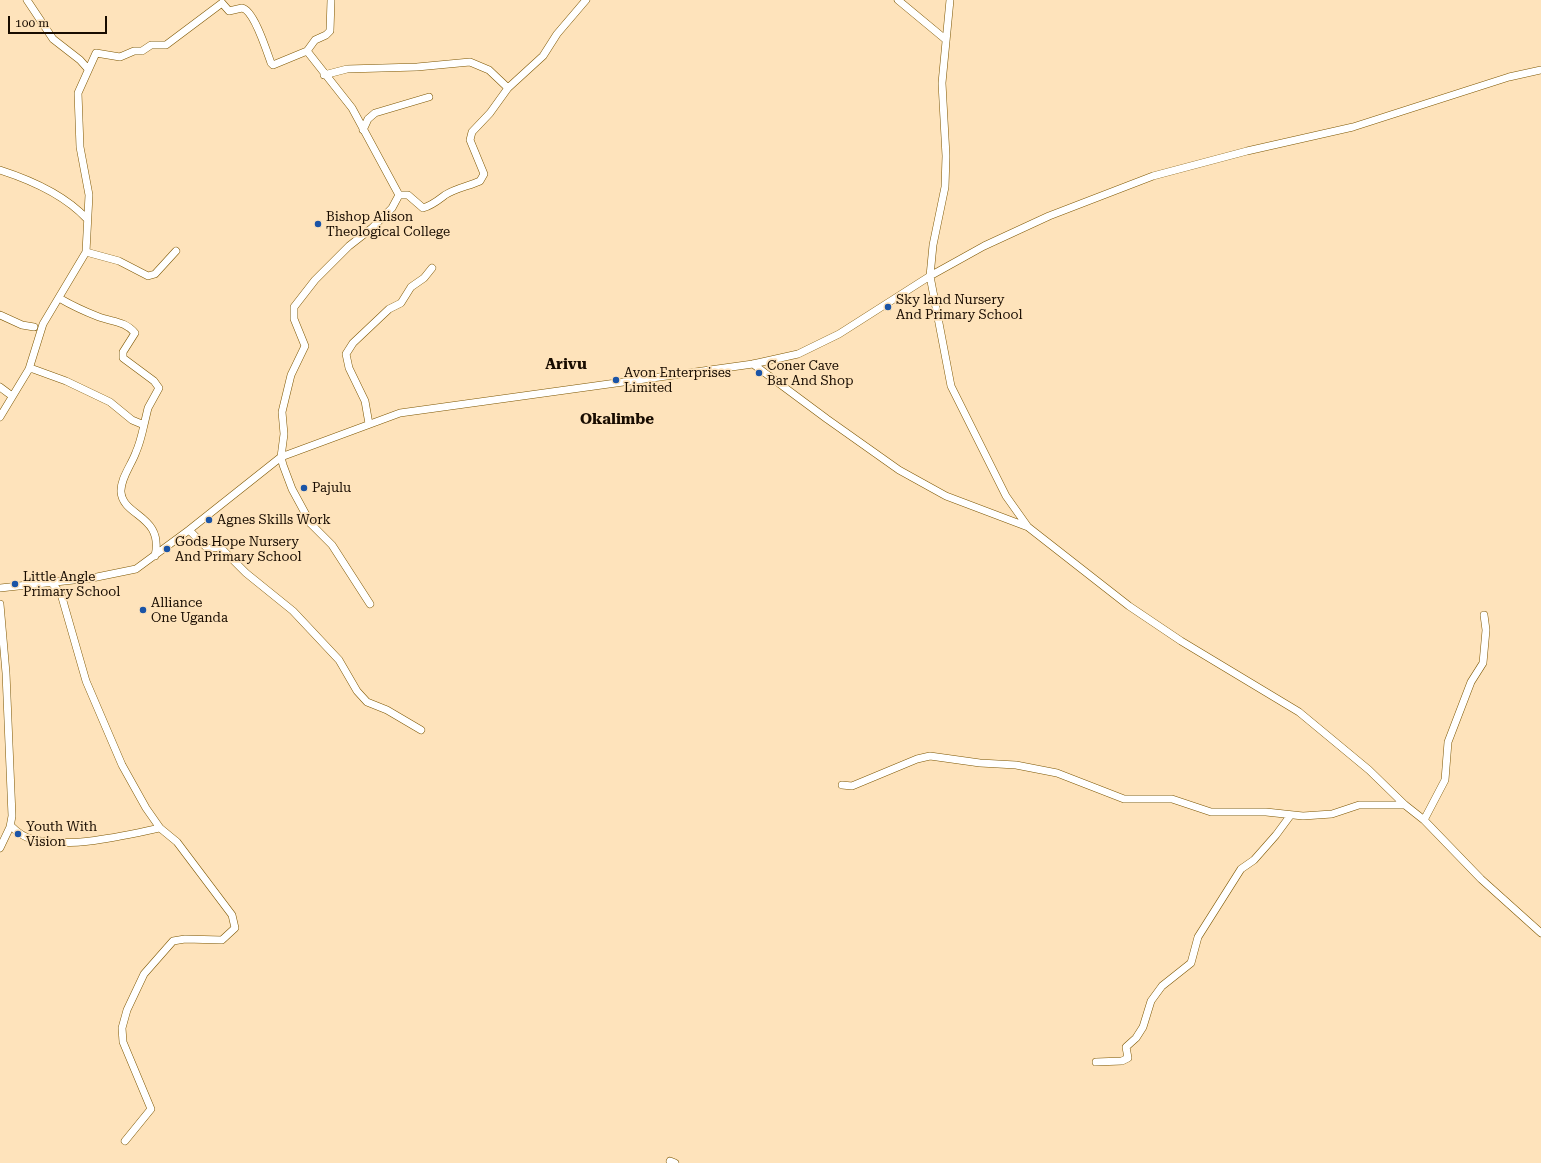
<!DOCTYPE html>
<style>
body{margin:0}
#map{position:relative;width:1541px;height:1163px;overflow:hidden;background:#fee3bb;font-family:"Roboto Serif",serif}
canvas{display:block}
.scale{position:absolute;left:8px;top:16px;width:99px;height:18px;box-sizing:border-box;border:2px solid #180c00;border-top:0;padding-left:5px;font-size:12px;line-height:14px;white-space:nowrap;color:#180c00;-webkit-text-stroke:3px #fee3bb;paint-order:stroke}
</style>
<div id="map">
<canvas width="1541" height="1163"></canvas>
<div class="scale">100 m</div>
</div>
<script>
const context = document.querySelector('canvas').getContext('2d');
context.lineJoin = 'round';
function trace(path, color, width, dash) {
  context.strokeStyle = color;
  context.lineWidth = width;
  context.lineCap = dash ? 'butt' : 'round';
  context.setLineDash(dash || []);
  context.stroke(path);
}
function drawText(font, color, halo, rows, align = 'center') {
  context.font = font + ' "Roboto Serif",serif';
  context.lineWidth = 3.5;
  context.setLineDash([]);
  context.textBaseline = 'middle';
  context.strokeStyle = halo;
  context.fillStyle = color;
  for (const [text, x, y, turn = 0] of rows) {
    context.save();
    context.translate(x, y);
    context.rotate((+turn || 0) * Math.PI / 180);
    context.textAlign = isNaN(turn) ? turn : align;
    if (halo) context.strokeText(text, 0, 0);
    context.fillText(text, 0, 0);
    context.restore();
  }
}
const minor = new Path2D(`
 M27,0l26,39 27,21 8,9
 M331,0l-1,31 -4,4 -11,5 -8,11 45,57 47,87 -7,13 -20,20 -23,18 -34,34 -21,27v12l11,27 -14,29 -9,37 2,22 -3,23 2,8 9,24 19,35 21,21 38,59
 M898,0l47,39
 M950,0l-8,83 4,73 -1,31 -12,58 -3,31 21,110 55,110 22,31
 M324,75l23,-6 70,-2 53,-5 19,8 19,18
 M363,130l5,-11 7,-6 54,-16
 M0,170c31,10 65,25 87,49
 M399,195h9l15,13c10,-3 14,-7 22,-13 11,-7 24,-9 35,-14l4,-7 -14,-34 2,-8 18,-19 18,-25 35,-32 14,-22 29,-34
 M86,252l33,9 29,15 7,-2 21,-23
 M59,298c12,7 27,14 40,19 14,5 26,4 36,16l-12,19v6l31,23 5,7 -11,20 -4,17
 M0,315l22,10 12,2
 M753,364l74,55 72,51 47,26 82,31 101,79 52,35 118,71 70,58 36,35 19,15 57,59 60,54
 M29,369h4l33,12 44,21 22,18 12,5c-2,9 -4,18 -8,27 -4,12 -16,27 -15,40 2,25 43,23 34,64
 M0,387l12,9
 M0,417l29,-48 14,-45 43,-72 3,-57 -9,-48 -2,-54 18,-40 24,4 14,-6h8l9,-6h15l56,-42 7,8 13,-3c12,2 25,44 29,55l2,2 34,-14
 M369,424l-4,-23 -16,-33 -3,-14 7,-11 36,-34 12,-6 10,-16 13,-9 8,-10
 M189,530l19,19 8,-2 7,3 23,23 47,38 46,49 18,31 10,11 20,8 34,20
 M51,582l10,12 25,87 36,84 24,43 14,20
 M0,588l92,-10 44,-9 53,-39 92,-73 119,-44 353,-49 45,-10 41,-20 91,-58 54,-30 65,-30 104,-40 94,-25 106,-24 156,-50 32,-7
 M0,604l6,69 6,143 -2,11 -10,21
 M842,785l10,1 65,-27 13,-3 50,7 36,2 41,8 67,26h48l39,13h55l37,4 29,-2 27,-9h46
 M1424,820l21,-40 3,-38 23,-60 12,-19 3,-33 -2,-15
 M11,826c6,6 12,11 21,13 35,10 92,-3 128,-11l17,14 55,73 3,13 -13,12 -37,-1 -12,2 -29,33 -17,36 -5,18 1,14 28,67 -26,32
 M1096,1062l26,-1 6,-3 -2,-11 10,-9 7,-11 8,-26 11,-15 29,-23 7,-26 43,-68 13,-9 22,-25 14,-19
 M670,1161l5,2`);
trace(minor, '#7d5601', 8);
trace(minor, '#fff', 7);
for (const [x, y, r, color] of [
 [318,224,4,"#1b54a6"],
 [888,307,4,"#1b54a6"],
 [759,373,4,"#1b54a6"],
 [616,380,4,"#1b54a6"],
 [304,488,4,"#1b54a6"],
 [209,520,4,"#1b54a6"],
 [167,549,4,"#1b54a6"],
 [15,584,4,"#1b54a6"],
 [143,610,4,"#1b54a6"],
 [18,834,4,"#1b54a6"]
]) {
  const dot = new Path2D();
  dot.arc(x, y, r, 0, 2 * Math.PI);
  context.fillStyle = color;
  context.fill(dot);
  trace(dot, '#fee3bb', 1.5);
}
drawText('13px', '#180c00', '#fee3bb', [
 ["Bishop Alison",326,217],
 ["Theological College",326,232],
 ["Sky land Nursery",896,300],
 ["And Primary School",896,315],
 ["Coner Cave",767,366],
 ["Bar And Shop",767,381],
 ["Avon Enterprises",624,373],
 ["Limited",624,388],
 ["Pajulu",312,488],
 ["Agnes Skills Work",217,520],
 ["Gods Hope Nursery",175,542],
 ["And Primary School",175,557],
 ["Little Angle",23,577],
 ["Primary School",23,592],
 ["Alliance",151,603],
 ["One Uganda",151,618],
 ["Youth With",26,827],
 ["Vision",26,842]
], 'left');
drawText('bold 15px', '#180c00', '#fee3bb', [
 ["Arivu",566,365],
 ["Okalimbe",617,420]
]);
</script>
